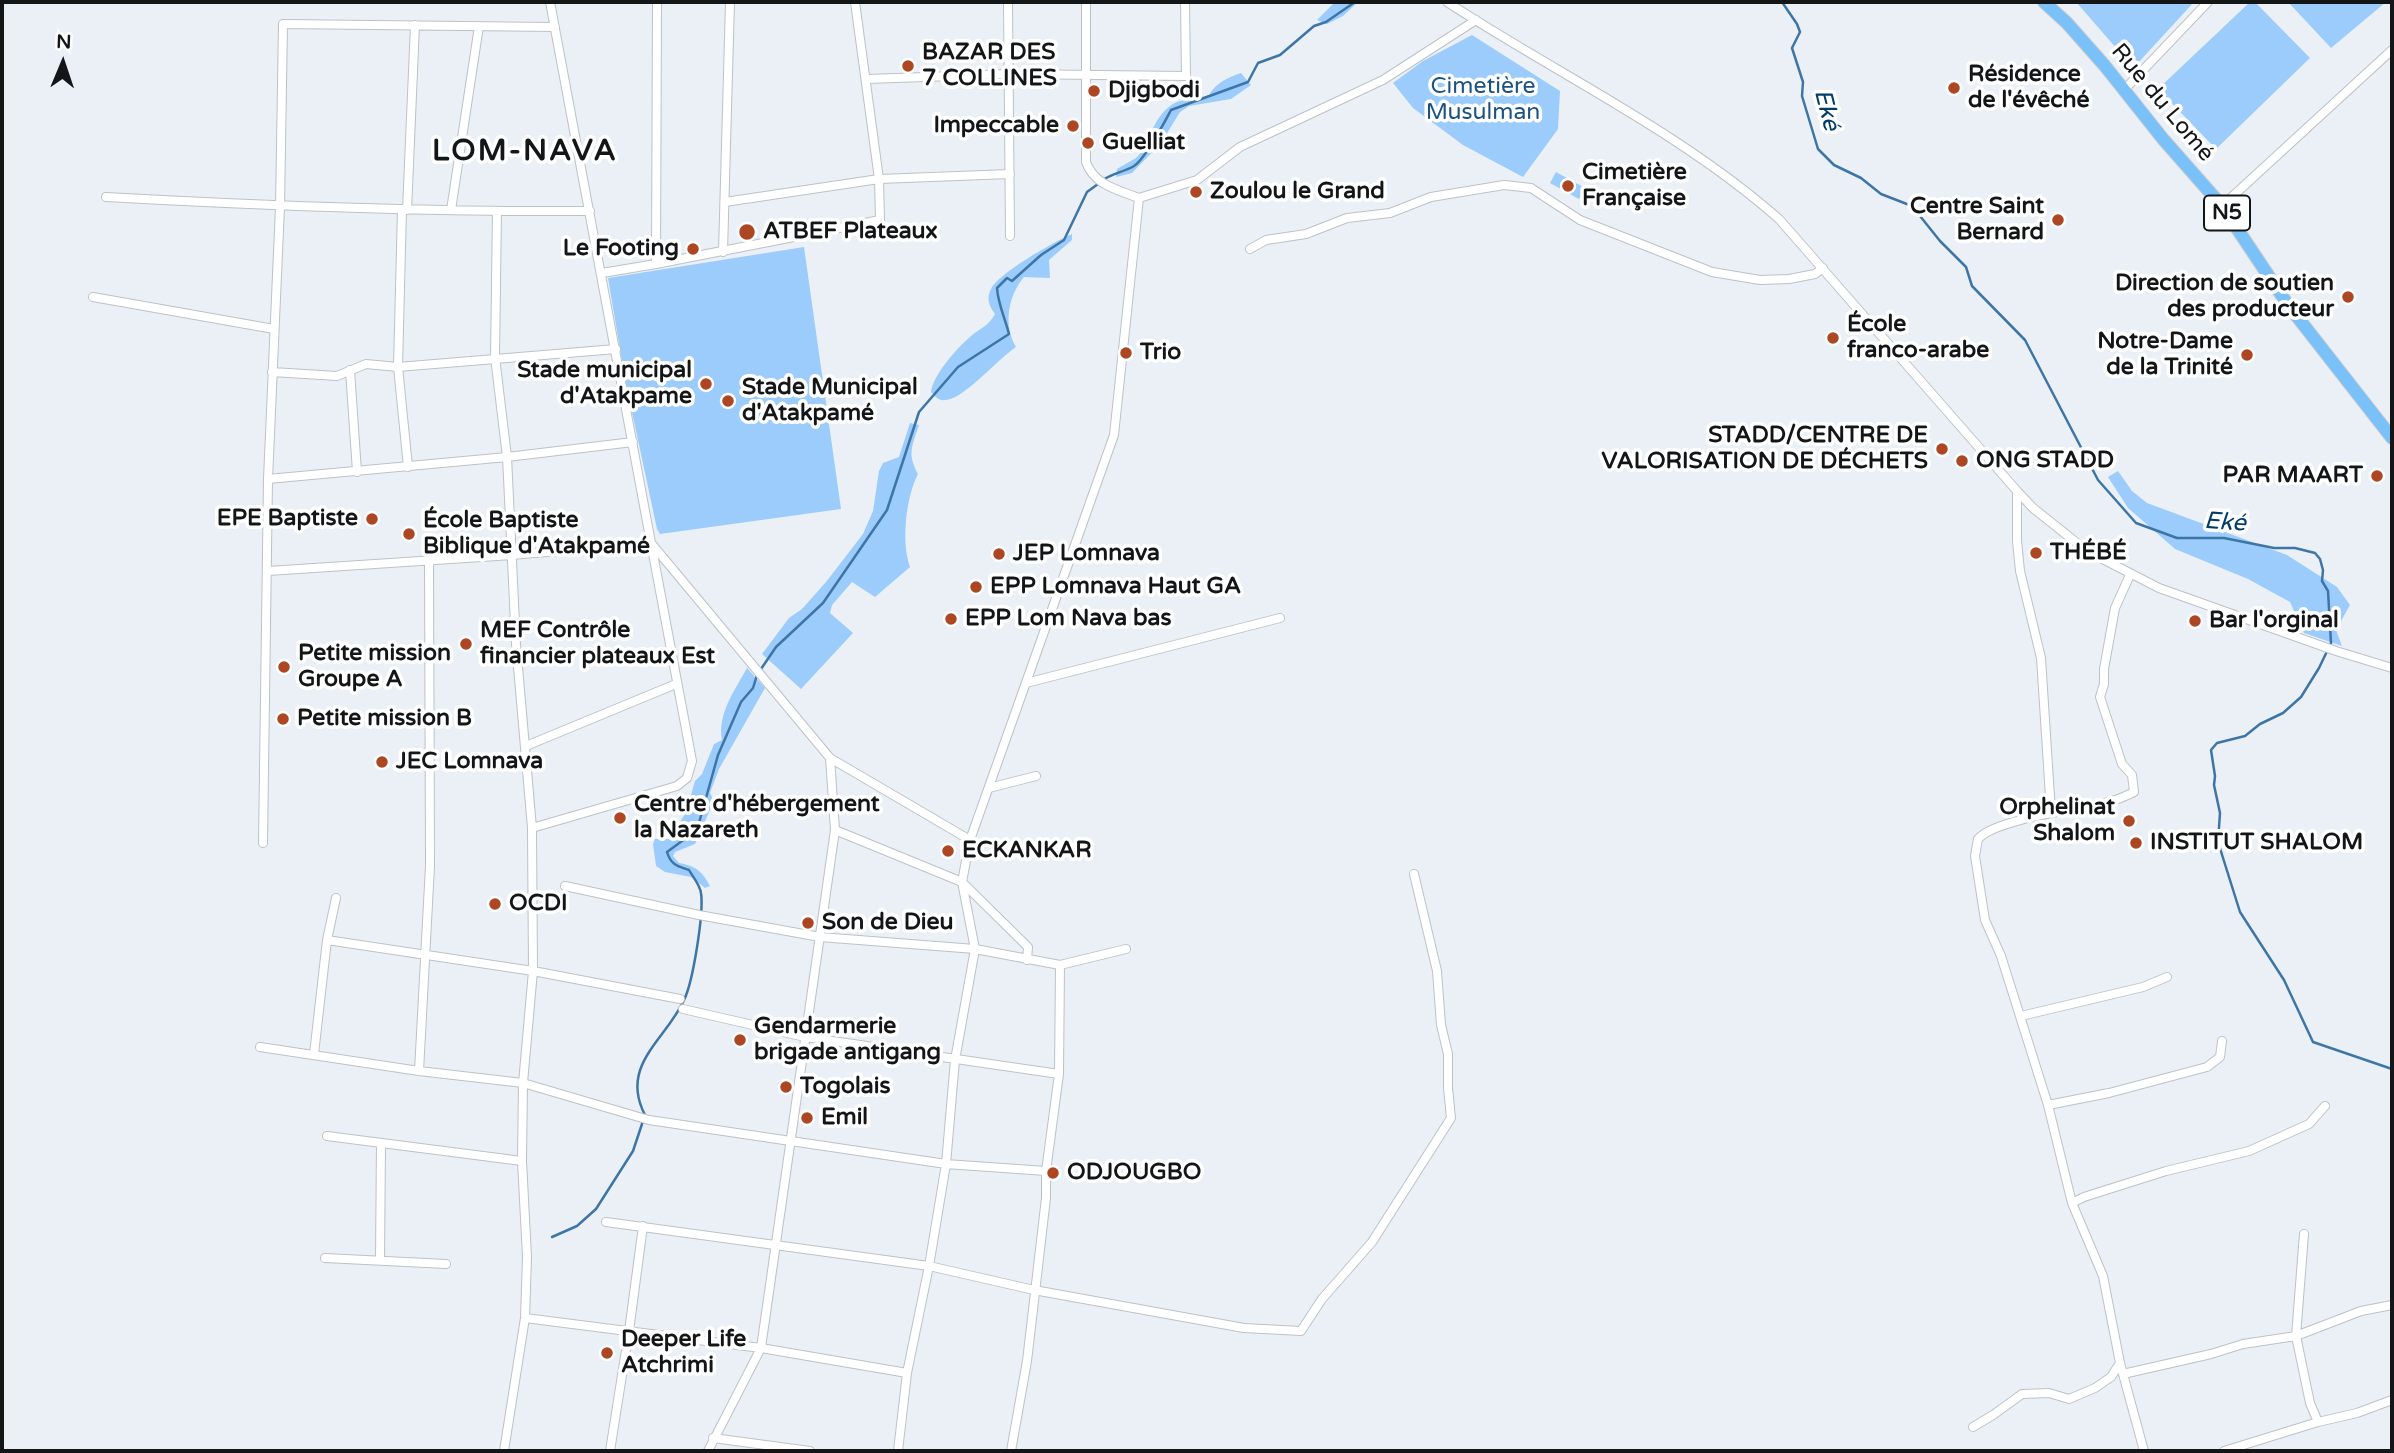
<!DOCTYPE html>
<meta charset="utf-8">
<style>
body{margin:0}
#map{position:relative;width:2394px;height:1453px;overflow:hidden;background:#ebf0f6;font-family:"Varela Round",sans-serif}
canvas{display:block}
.frame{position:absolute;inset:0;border:4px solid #131516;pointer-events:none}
.north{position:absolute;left:28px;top:28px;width:70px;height:70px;-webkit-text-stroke:5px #fff;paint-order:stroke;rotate:2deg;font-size:19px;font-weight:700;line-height:28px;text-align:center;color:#131516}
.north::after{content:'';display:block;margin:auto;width:24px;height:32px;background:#131516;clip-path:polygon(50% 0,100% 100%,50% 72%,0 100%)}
</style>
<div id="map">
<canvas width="2394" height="1453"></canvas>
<div class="frame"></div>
<div class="north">N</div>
</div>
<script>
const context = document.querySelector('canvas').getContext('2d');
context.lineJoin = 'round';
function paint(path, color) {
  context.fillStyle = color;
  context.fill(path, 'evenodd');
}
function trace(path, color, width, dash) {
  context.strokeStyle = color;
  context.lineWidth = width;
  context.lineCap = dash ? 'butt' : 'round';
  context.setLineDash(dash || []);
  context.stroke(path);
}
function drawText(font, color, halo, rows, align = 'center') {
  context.font = font + ' "Varela Round",sans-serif';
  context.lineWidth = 7;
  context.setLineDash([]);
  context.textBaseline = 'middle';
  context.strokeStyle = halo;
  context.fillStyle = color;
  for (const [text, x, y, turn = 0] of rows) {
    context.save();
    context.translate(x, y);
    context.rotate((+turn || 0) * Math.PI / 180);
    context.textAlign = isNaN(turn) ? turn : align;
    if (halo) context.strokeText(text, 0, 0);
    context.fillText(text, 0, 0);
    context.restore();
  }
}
paint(new Path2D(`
 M1335,2h23l-15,14 -16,8 -10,-4z
 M2076,2h118l-56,61 -7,2z
 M2250,2h5l55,56 -94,91 -58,-60z
 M2288,2h98l-55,46z
 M1472,35l88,56 -2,38 -35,48 -60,-32 -50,-37 -20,-25 30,-22z
 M1241,73l10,12 -20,14 -42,7 -9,6 -19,31 -29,30 -16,4 1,-8c6,-4 13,-7 19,-11 16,-14 13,-38 37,-54 9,-6 25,-5 36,-9 8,-13 18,-17 32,-22z
 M1556,172l29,16 -6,11 -29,-16z
 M1072,234v6l-23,20 1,18 -26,-1c-16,19 -21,48 -8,70 -18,12 -53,53 -71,53 -7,1 -10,-4 -14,-8 2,-17 26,-44 39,-55 11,-10 17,-9 25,-23 -6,-8 -9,-16 -4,-25 8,-16 64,-48 81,-55z
 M804,247l37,262 -181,25 -3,-5 -31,-145 -18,-106z
 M910,423l9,2c-7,21 -12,29 -1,49 -12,23 -17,68 -8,93l-35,30 -23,-15 -20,23 -2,8 23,20 -52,56 -39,-35 27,-36 13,-9 24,-27 37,-48 10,-23 6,-40 4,-8 16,-6z
 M2118,471l14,20 15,12 140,52 50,32 13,18 -14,25 6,16 -38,-13 -14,-31 -42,-23 -73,-30 -47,-41 -20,-31z
 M747,668l18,20 -46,81 -9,24 4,8 -19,43 -20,8 -2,4 6,7c17,3 23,8 31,23l-5,2 -14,-11 -26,-5 -9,-6 -3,-22 2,-5h15l16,-27 9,-31 7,-7 12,-30 8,-4c-5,-26 13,-50 25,-72z`), '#9bccfc');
trace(new Path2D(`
 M1782,2l15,22 3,8 -8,16 11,34 -1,14 16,53 16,16 27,13 20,16 31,12 28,35 26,26 6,19 53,54 73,140 38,43 41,15h47l50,10h21l20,5 5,6 3,11 -1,11 6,10 3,52 -12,25 -18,29 -18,16 -23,11 -15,12 -28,7 -6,7 4,26 -1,9 6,28 -2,29 22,70 44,68 29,62 79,27
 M1103,180c10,-7 21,-8 31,-14 12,-8 30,-43 37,-56l77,-28 10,-19 22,-8 34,-29 12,-4 29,-20
 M761,669l15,-22 47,-44 64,-93 32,-98 39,-45 51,-33c-4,-16 -11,-30 -12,-46l10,-10 5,3 29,-26 23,-15 23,-48 11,-8
 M552,1237l25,-11 19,-17 37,-58 12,-36c-26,-50 21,-75 39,-115 9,-18 20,-87 17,-107 -1,-8 -8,-16 -12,-23 -12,-4 -18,-5 -22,-18l30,-22 21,-75 23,-53 12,-14 4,-13`), '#3e75a7', 2.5);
const minor = new Path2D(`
 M550,2l101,541 179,215 140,82
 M1008,2l2,234
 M1086,2v160c8,23 32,28 53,36
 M1447,2c110,72 232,129 332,217l238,272 16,17 54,43 72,37 177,63 56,17
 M867,79l143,-5 176,2 -1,-74
 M2125,89l83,-87
 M106,197c161,9 322,15 484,14
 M725,202l154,-23 131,-5
 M2222,206l170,-156
 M402,209l-4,158 10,100
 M407,210l8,-185
 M451,210l28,-184
 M497,211l-2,146 12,100 9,187 16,184 1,143 -10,112 -1,78 5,96 -2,61 -21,133
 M1250,249l16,-9 40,-6 41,-16 43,-5 41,-16 73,-12 27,3 49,32 132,52 48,8 29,-1 26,-5 8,-6
 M723,252l7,-250
 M656,264l224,-44 -1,-41 -24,-177
 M602,273l54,-9 1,-262
 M93,297l181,32
 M350,370l7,102
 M272,372l65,4 29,-12 32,3 218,-18
 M268,479l239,-22 126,-15
 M2017,491v50l3,30 21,87 10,154
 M268,571l244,-16 139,-12 41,218 -5,17 -10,8 -145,42
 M2130,575l-15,33 -11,61v15l-4,13 22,67 10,11 2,17c-8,4 -17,8 -26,10 -28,7 -113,17 -130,37l-3,17 10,64 16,36 47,149 24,98 31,73 17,87 24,88
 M1026,683l254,-65
 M526,746l150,-62
 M989,788l47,-12
 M835,830l127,52 66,65 -1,13
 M263,843l5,-364 12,-272 3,-183 272,3
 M565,886l134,29 121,22 155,12 85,16 66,-16
 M327,940l206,31 147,28
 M683,1009l122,28 254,37
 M2021,1016l122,-29 24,-10
 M260,1047l159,24 104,12 126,37 297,44 100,7
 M314,1054l13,-114 9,-42
 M419,1071l11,-205 -1,-306
 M2048,1105l61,-12 98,-26 13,-10 2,-16
 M327,1136l195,25
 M2072,1203l12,-6 82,-26 83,-20 60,-27 16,-18
 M606,1222l323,44 105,24 210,38 57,3 21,-32 50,-57 79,-124 -3,-30v-34l-7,-29 -4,-54 -23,-97
 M2304,1234l-8,102 14,67 8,19
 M325,1258l121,6
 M380,1260l1,-117
 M525,1318l236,30 146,25
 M2123,1374l88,-20 32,-10 53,-8 65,-25 31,-6
 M1973,1427l20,-12 29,-21 27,-1 20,6 26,-11 16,-11 9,-14
 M713,1438l97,13
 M610,1451l19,-120 14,-105
 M708,1451l53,-103 74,-518 -5,-72
 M898,1451l9,-78 22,-107 17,-102 9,-104 20,-111 -13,-67 8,-42 144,-405 25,-237 58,-18 43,-33 143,-67 93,-60
 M1011,1451l16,-90 19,-163v-27l13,-97 1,-109
 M2224,1451l94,-29 39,-9 35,-13`);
const primary = new Path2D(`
 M2044,2l23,21 38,43 58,73 59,67 66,99 104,133`);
trace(minor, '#bcc2c7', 10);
trace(primary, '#cbcccc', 14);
trace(minor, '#fff', 8);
trace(primary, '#79c1f8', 12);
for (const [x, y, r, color] of [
 [908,66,7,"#ad4622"],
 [1954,88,7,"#ad4622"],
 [1094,91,7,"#ad4622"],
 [1073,126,7,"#ad4622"],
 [1088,143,7,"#ad4622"],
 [1568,186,7,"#ad4622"],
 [1196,192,7,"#ad4622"],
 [2058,220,7,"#ad4622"],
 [747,232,9,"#ad4622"],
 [693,249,7,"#ad4622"],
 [2348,297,7,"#ad4622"],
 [1833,338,7,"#ad4622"],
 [1126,353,7,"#ad4622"],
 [2247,355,7,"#ad4622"],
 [706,384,7,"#ad4622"],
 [728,401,7,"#ad4622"],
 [1942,449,7,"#ad4622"],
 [1962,461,7,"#ad4622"],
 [2377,476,7,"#ad4622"],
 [372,519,7,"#ad4622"],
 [409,534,7,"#ad4622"],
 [2036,553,7,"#ad4622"],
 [999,554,7,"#ad4622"],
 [976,587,7,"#ad4622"],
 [951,619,7,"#ad4622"],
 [2195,621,7,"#ad4622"],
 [466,644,7,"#ad4622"],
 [284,667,7,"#ad4622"],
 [283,719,7,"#ad4622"],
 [382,762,7,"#ad4622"],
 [620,818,7,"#ad4622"],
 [2129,821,7,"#ad4622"],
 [2136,843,7,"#ad4622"],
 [948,851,7,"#ad4622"],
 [495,904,7,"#ad4622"],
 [808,923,7,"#ad4622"],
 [740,1040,7,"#ad4622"],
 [786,1087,7,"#ad4622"],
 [807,1118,7,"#ad4622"],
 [1053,1173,7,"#ad4622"],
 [607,1353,7,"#ad4622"]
]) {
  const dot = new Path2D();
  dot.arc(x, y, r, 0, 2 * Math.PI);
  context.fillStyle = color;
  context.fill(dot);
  trace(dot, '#fff', 2.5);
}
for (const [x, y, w] of [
 [2227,213,46]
]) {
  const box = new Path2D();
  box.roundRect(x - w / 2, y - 17.5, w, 35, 5);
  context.fillStyle = '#fff';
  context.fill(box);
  trace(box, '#131516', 2);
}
drawText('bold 21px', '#131516', null, [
 ["N5",2227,213]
]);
drawText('bold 23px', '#131516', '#fff', [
 ["BAZAR DES",922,53],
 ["7 COLLINES",922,79],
 ["Résidence",1968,75],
 ["de l'évêché",1968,101],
 ["Djigbodi",1108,91],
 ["Impeccable",1059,126,"right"],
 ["Guelliat",1102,143],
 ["Cimetière",1582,173],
 ["Française",1582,199],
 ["Zoulou le Grand",1210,192],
 ["Centre Saint",2044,207,"right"],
 ["Bernard",2044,233,"right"],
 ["ATBEF Plateaux",763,232],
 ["Le Footing",679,249,"right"],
 ["Direction de soutien",2334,284,"right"],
 ["des producteur",2334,310,"right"],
 ["École",1847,325],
 ["franco-arabe",1847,351],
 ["Notre-Dame",2233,342,"right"],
 ["de la Trinité",2233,368,"right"],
 ["Trio",1140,353],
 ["Stade municipal",692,371,"right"],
 ["d'Atakpame",692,397,"right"],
 ["Stade Municipal",742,388],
 ["d'Atakpamé",742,414],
 ["STADD/CENTRE DE",1928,436,"right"],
 ["VALORISATION DE DÉCHETS",1928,462,"right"],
 ["ONG STADD",1976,461],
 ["PAR MAART",2363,476,"right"],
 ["EPE Baptiste",358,519,"right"],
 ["École Baptiste",423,521],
 ["Biblique d'Atakpamé",423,547],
 ["THÉBÉ",2050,553],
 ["JEP Lomnava",1013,554],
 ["EPP Lomnava Haut GA",990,587],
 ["EPP Lom Nava bas",965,619],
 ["Bar l'orginal",2209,621],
 ["MEF Contrôle",480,631],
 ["financier plateaux Est",480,657],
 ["Petite mission",298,654],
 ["Groupe A",298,680],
 ["Petite mission B",297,719],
 ["JEC Lomnava",396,762],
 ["Centre d'hébergement",634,805],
 ["la Nazareth",634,831],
 ["Orphelinat",2115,808,"right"],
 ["Shalom",2115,834,"right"],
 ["INSTITUT SHALOM",2150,843],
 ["ECKANKAR",962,851],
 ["OCDI",509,904],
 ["Son de Dieu",822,923],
 ["Gendarmerie",754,1027],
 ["brigade antigang",754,1053],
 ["Togolais",800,1087],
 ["Emil",821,1118],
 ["ODJOUGBO",1067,1173],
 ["Deeper Life",621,1340],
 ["Atchrimi",621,1366]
], 'left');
drawText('23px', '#1c5281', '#fff', [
 ["Cimetière",1483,87],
 ["Musulman",1483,113]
]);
drawText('23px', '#131516', '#fff', [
 ["Rue du Lomé",2162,103,50]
]);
drawText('italic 24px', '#013d6b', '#fff', [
 ["Eké",1826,110,76],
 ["Eké",2225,523,4]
]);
context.letterSpacing = '2px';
drawText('bold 30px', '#131516', '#fff', [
 ["LOM-NAVA",525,152]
]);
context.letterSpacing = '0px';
</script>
